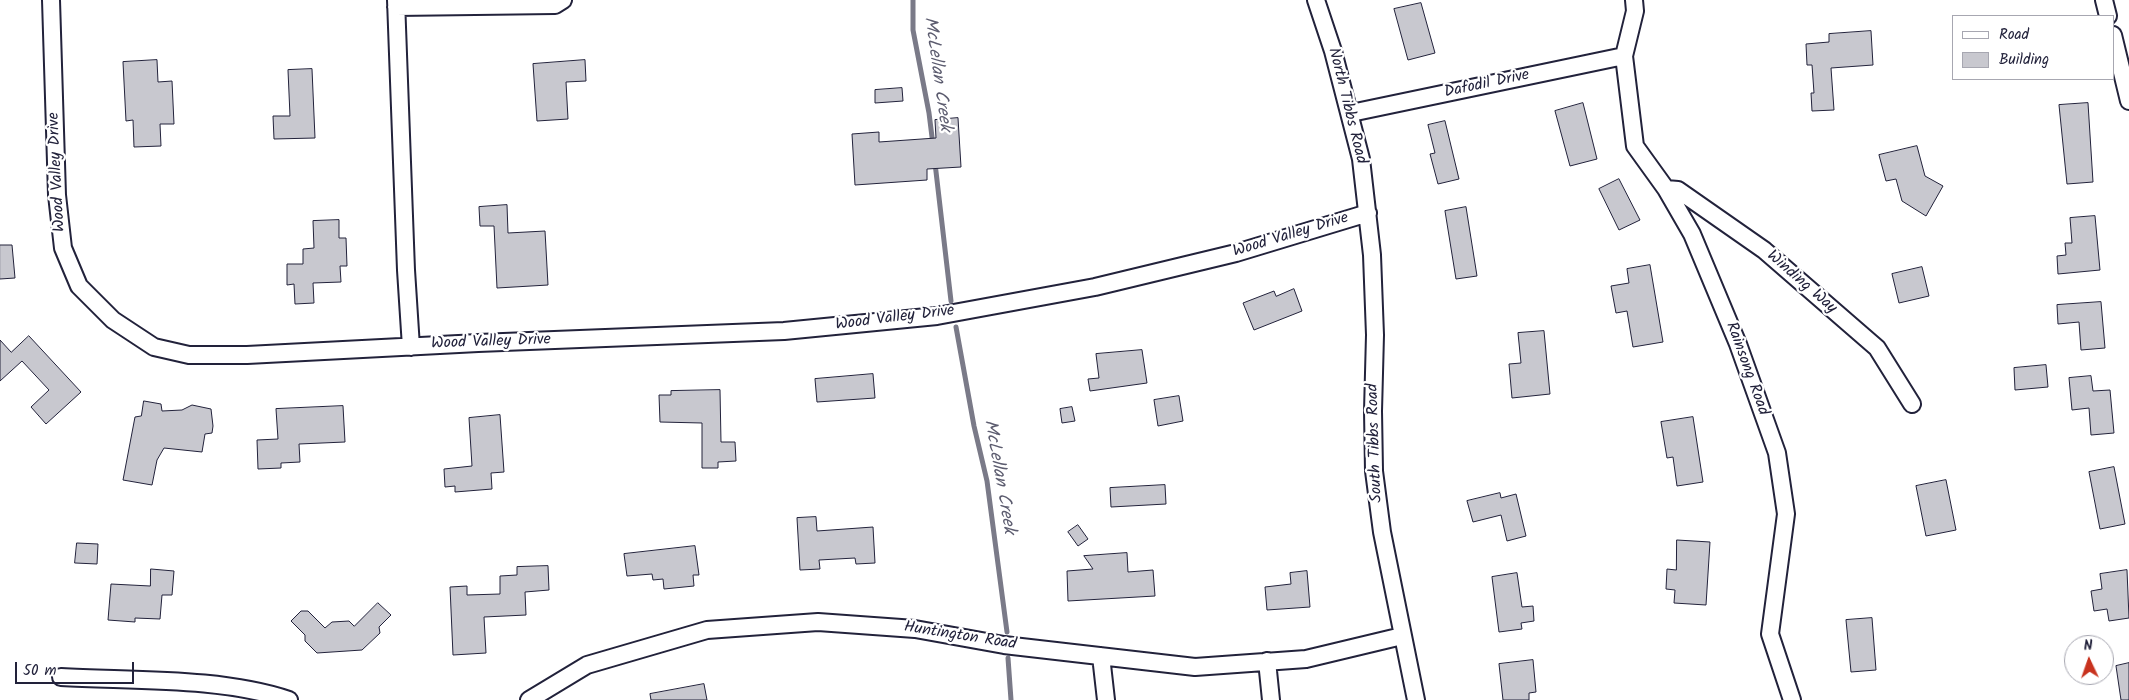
<!DOCTYPE html>
<style>
body{margin:0}
#map{position:relative;width:2129px;height:700px;overflow:hidden;background:#fff;font-family:Kalam,sans-serif}
canvas{display:block}
.legend{position:absolute;left:1952px;top:15px;width:162px;height:65px;box-sizing:border-box;background:#fff;border:1px solid #a7a7b1;margin:0;padding:6px 9px;list-style:none;font-size:15px;color:#22223b}
.legend li{display:flex;align-items:center;gap:10px;height:25px}
.legend b{width:25px;border:1px solid #a7a7b1}
.north{position:absolute;left:2064px;top:635px;width:50px;height:50px;box-sizing:border-box;background:#fff;border:1px solid #a7a7b1;border-radius:50%;rotate:357deg;font-size:14px;font-weight:700;line-height:20px;text-align:center;color:#22223b}
.north::after{content:'';display:block;margin:auto;width:18px;height:22px;background:#c8321e;clip-path:polygon(50% 0,100% 100%,50% 72%,0 100%)}
.scale{position:absolute;left:15px;top:662px;width:119px;height:22px;box-sizing:border-box;border:2px solid #22223b;border-top:0;padding-left:6px;font-size:15px;line-height:18px;white-space:nowrap;color:#22223b;-webkit-text-stroke:4px #fff;paint-order:stroke}
</style>
<div id="map">
<canvas width="2129" height="700"></canvas>
<ul class="legend">
<li><b style="height:6px;background:#fff"></b>Road</li>
<li><b style="height:14px;background:#c8c8cf"></b>Building</li>
</ul>
<div class="north">N</div>
<div class="scale">50 m</div>
</div>
<script>
const context = document.querySelector('canvas').getContext('2d');
context.lineJoin = 'round';
function trace(path, color, width, dash) {
  context.strokeStyle = color;
  context.lineWidth = width;
  context.lineCap = dash ? 'butt' : 'round';
  context.setLineDash(dash || []);
  context.stroke(path);
}
function paint(path, color) {
  context.fillStyle = color;
  context.fill(path, 'evenodd');
}
function drawText(font, color, halo, rows, align = 'center') {
  context.font = font + ' Kalam,sans-serif';
  context.lineWidth = 4.5;
  context.setLineDash([]);
  context.textBaseline = 'middle';
  context.strokeStyle = halo;
  context.fillStyle = color;
  for (const [text, x, y, turn = 0] of rows) {
    context.save();
    context.translate(x, y);
    context.rotate((+turn || 0) * Math.PI / 180);
    context.textAlign = isNaN(turn) ? turn : align;
    if (halo) context.strokeText(text, 0, 0);
    context.fillText(text, 0, 0);
    context.restore();
  }
}
trace(new Path2D(`
 M913,0v30l16,83 4,32
 M935,163l16,138
 M956,327l18,99 13,55 20,151
 M1008,658l3,42`), '#7a7a88', 5);
const building = new Path2D(`
 M1421,3l14,50 -27,7 -14,-51z
 M1871,31l2,34 -42,3 3,42 -22,1 -1,-18h3l-2,-28h-5l-1,-21 23,-2v-8z
 M157,60l1,22 14,-1 2,43h-14l1,22 -27,1 -1,-27 -7,1 -3,-59z
 M585,60l1,21 -20,1 2,37 -31,2 -4,-57z
 M312,69l3,69 -41,1 -1,-23h17l-2,-46z
 M902,88l1,13 -28,2v-13z
 M1583,103l14,56 -27,7 -15,-55z
 M2088,103l5,79 -26,2 -8,-79z
 M958,118l3,49 -34,2v11l-72,5 -3,-51 27,-2v10l57,-4 -1,-18z
 M1445,121l14,58 -21,5 -8,-30 5,-1 -7,-28z
 M1917,146l8,30 18,10 -17,30 -24,-15 -6,-22 -10,2 -7,-26z
 M1619,179l21,41 -21,10 -20,-41z
 M507,205l1,28 37,-2 3,54 -51,3 -3,-62h-14l-1,-19z
 M1466,207l11,69 -21,3 -11,-68z
 M2095,216l5,54 -42,4 -1,-18 9,-1 -1,-12h7l-2,-25z
 M339,220v18h7l1,28h-7l1,16 -28,1 1,20 -19,1 -1,-20 -7,1v-21h16v-15l11,-1 -1,-27z
 M0,245h12l3,33 -15,1z
 M1650,265l13,77 -30,5 -6,-36 -11,2 -5,-27 18,-3 -2,-14z
 M1922,267l7,29 -30,7 -7,-29z
 M1294,289l8,22 -48,19 -11,-27 31,-12 2,5z
 M2101,302l4,46 -24,2 -2,-28 -21,2 -1,-19z
 M1544,331l6,63 -38,4 -3,-34 12,-1 -3,-30z
 M29,336l52,56 -35,32 -15,-17 18,-17 -27,-29 -22,20v-41l11,12z
 M1142,350l5,33 -57,8 -2,-12 11,-1 -3,-24z
 M2046,365l2,22 -33,3 -1,-22z
 M873,374l2,24 -58,4 -2,-23z
 M2091,376l2,15 17,-1 4,43 -23,2 -2,-27 -17,2 -3,-32z
 M720,390l1,52h14l1,19 -18,1v6h-16v-45l-42,-1 -1,-27h12v-4z
 M1179,396l4,25 -25,5 -4,-26z
 M144,401l17,3 1,7 20,-1 10,-5 19,4 2,17 -1,7 -7,1 -3,18 -38,-4 -7,12 -5,25 -29,-5 12,-63 6,-1z
 M343,406l2,36 -46,2 1,18 -19,1v5l-23,1 -1,-29 21,-1 -2,-30z
 M1072,407l3,14 -13,2 -2,-14z
 M500,415l4,57 -13,1 1,16 -37,3v-6l-10,1 -1,-18 28,-3 -3,-48z
 M1693,417l10,65 -26,4 -4,-29 -6,1 -6,-36z
 M2114,467l11,57 -25,5 -11,-57z
 M1946,480l10,50 -30,6 -10,-50z
 M1165,485l1,19 -55,3 -1,-19z
 M1500,493l1,5 15,-4 10,42 -19,5 -6,-26 -28,7 -6,-21z
 M816,517l1,14 56,-4 2,36 -19,1 -1,-6 -36,2 1,9 -20,1 -3,-52z
 M1078,525l10,14 -10,7 -10,-14z
 M1677,540l33,2 -4,63 -32,-2 1,-13 -9,-1 1,-20 9,1z
 M77,543l21,1 -1,20 -22,-1z
 M695,546l4,29h-6l1,11 -30,3 -1,-10 -10,1 -1,-6 -25,2 -3,-22z
 M1127,553l1,19 25,-2 2,26 -87,5 -1,-30 26,-2 -9,-13z
 M548,566l1,24 -24,2 1,23 -42,2 2,36 -33,2 -3,-68 17,-1v9l33,-1v-18l17,-1v-8z
 M151,569l23,2 -2,24h-10l-2,24 -25,-1v4l-27,-2 3,-36 39,2z
 M2127,570l2,48 -20,3 -2,-12 -13,2 -3,-20 11,-2 -2,-15z
 M1307,571l3,36 -43,3 -2,-23 26,-3 -1,-11z
 M1517,573l5,34 11,-1 1,15 -13,2 1,6 -23,3 -7,-55z
 M378,603l13,12 -12,12 1,6 -18,17 -45,3 -12,-12v-6l-14,-14 10,-10h7l17,17 7,-6 17,-1 5,5z
 M1872,618l4,52 -25,2 -5,-52z
 M1533,660l3,32 -7,1v7h-26l-4,-36z
 M2129,663v37h-8l-5,-34z
 M704,684l3,16h-56l-1,-6z`);
paint(building, '#c8c8cf');
trace(building, '#22223b', 1);
const minor = new Path2D(`
 M51,0l6,195 6,53 16,38 34,34 41,27 35,8h58l231,-12 306,-12 153,-15 158,-29 141,-34 132,-40
 M396,0l10,270 5,77
 M1316,0l17,51 28,108 11,96 3,80 -2,76 1,60 8,61 34,168
 M1634,0l1,11 -11,45 11,90 31,43 26,45 46,110 39,109 9,61 -16,120 22,66
 M2104,0l4,16
 M396,7l159,-2 8,-5
 M2113,35l16,66
 M1351,113l273,-57
 M1666,189l12,1 86,60 113,98 35,56
 M1101,656l5,44
 M1267,661l4,39
 M61,677c72,4 160,0 228,23
 M529,700l58,-35 120,-35 111,-8 97,7 89,16 191,22 111,-8 96,-23`);
trace(minor, '#22223b', 20);
trace(minor, '#fff', 16);
drawText('16px', '#22223b', '#fff', [
 ["Dafodil Drive",1487,85,-12],
 ["North Tibbs Road",1346,106,76],
 ["Wood Valley Drive",58,172,-93],
 ["Wood Valley Drive",1291,236,-17],
 ["Winding Way",1801,283,41],
 ["Wood Valley Drive",895,319,-7],
 ["Wood Valley Drive",491,343,-2],
 ["Rainsong Road",1746,369,70],
 ["South Tibbs Road",1376,443,-92],
 ["Huntington Road",960,637,9]
]);
drawText('italic 18px', '#5c5c6f', '#fff', [
 ["McLellan Creek",936,74,82],
 ["McLellan Creek",998,477,80]
]);
</script>
